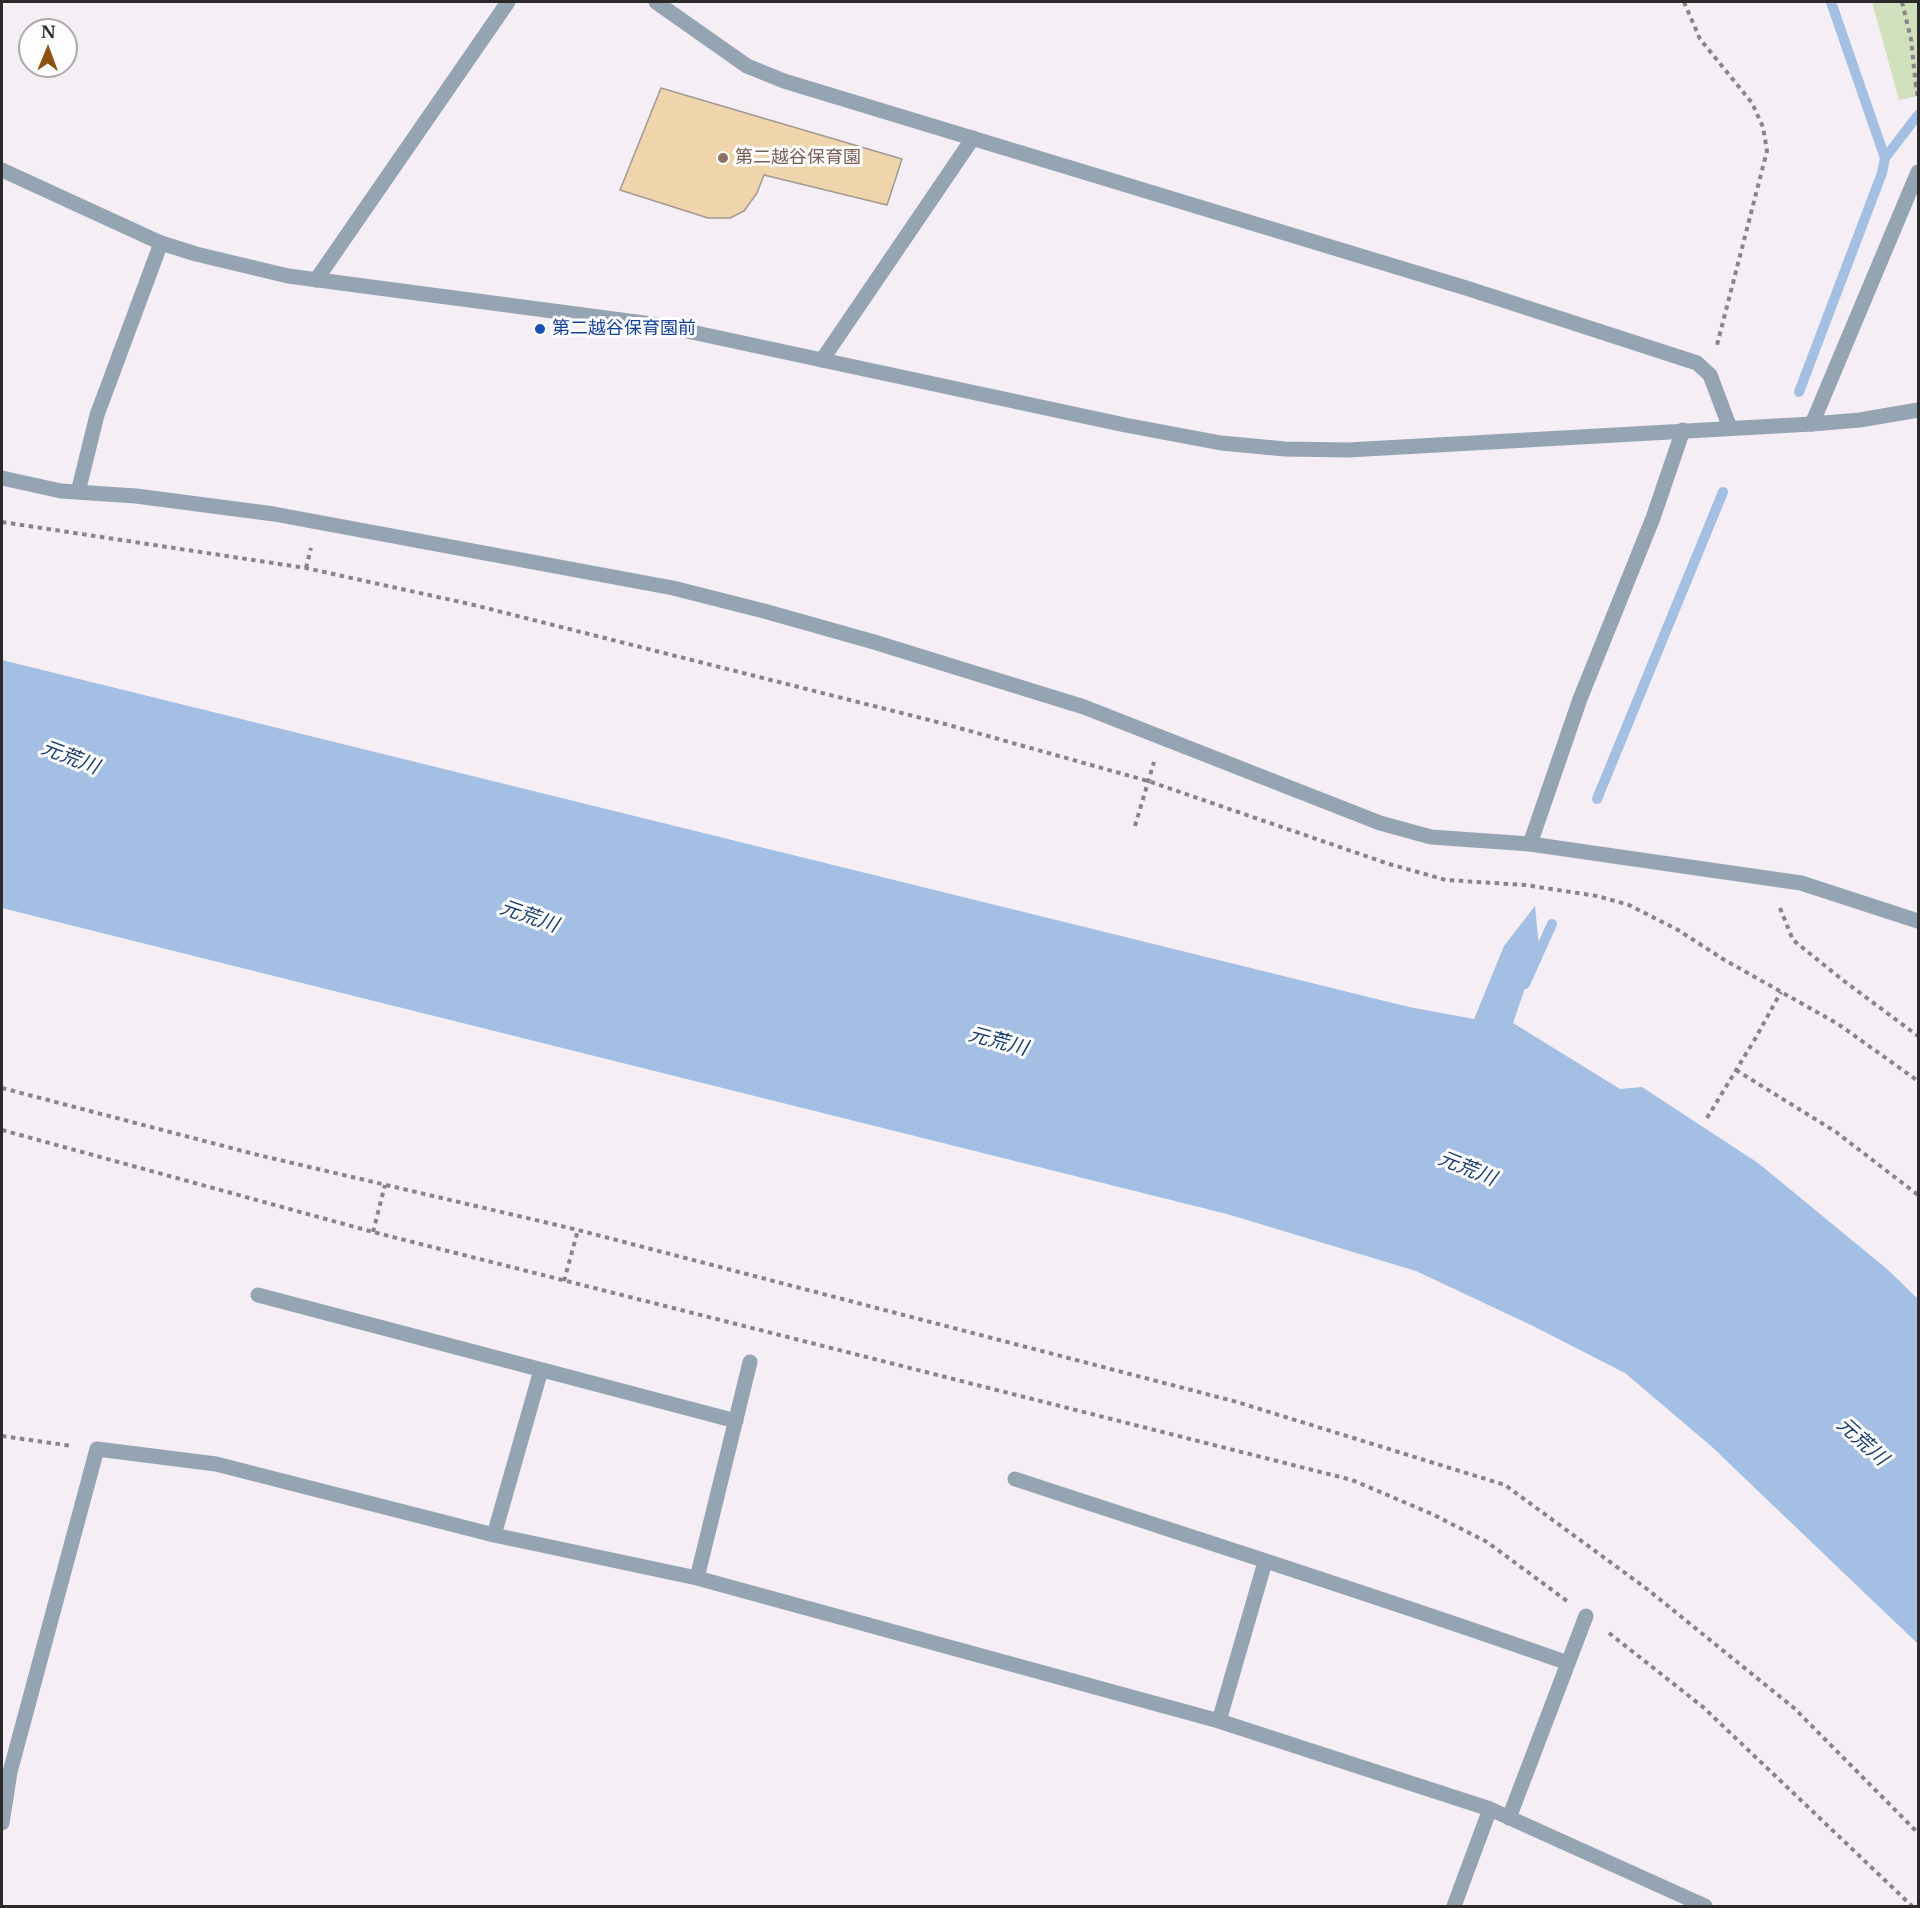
<!DOCTYPE html>
<meta charset="utf-8">
<style>
body{margin:0}
#map{position:relative;width:1920px;height:1908px;overflow:hidden;background:#f5eef4;font-family:"Libre Baskerville",serif}
canvas{display:block}
.frame{position:absolute;inset:0;border:3px solid #2c292b;pointer-events:none}
.north{position:absolute;left:18px;top:18px;width:60px;height:60px;box-sizing:border-box;background:#fefdfe;border:2px solid #aaa8aa;border-radius:50%;rotate:1deg;font-size:16px;font-weight:700;line-height:24px;text-align:center;color:#2c292b}
.north::after{content:'';display:block;margin:auto;width:21px;height:27px;background:#8d5210;clip-path:polygon(50% 0,100% 100%,50% 72%,0 100%)}
</style>
<div id="map">
<canvas width="1920" height="1908"></canvas>
<div class="frame"></div>
<div class="north">N</div>
</div>
<script>
const context = document.querySelector('canvas').getContext('2d');
context.lineJoin = 'round';
function paint(path, color) {
  context.fillStyle = color;
  context.fill(path, 'evenodd');
}
function trace(path, color, width, dash) {
  context.strokeStyle = color;
  context.lineWidth = width;
  context.lineCap = dash ? 'butt' : 'round';
  context.setLineDash(dash || []);
  context.stroke(path);
}
function drawText(font, color, halo, rows, align = 'center') {
  context.font = font + ' "Libre Baskerville","Noto Sans JP",serif';
  context.lineWidth = 6;
  context.setLineDash([]);
  context.textBaseline = 'middle';
  context.strokeStyle = halo;
  context.fillStyle = color;
  for (const [text, x, y, turn = 0] of rows) {
    context.save();
    context.translate(x, y);
    context.rotate((+turn || 0) * Math.PI / 180);
    context.textAlign = isNaN(turn) ? turn : align;
    if (halo) context.strokeText(text, 0, 0);
    context.fillText(text, 0, 0);
    context.restore();
  }
}
paint(new Path2D(`
 M1872,2h46v94l-19,4z`), '#d0e0bc');
paint(new Path2D(`
 M2,660l1407,347 65,12 30,-73 31,-40 4,41 -26,76 107,66 22,-2 116,76 129,106 31,30v345l-207,-198 -86,-73 -92,-47 -117,-55 -189,-57 -1225,-306z`), '#a3bfe4');
trace(new Path2D(`
 M1831,2l54,156
 M1799,392l83,-219 3,-15 33,-43
 M1597,799l126,-307
 M1525,984l27,-60`), '#a3bfe4', 10);
const building = new Path2D(`
 M661,88l241,71 -15,46 -123,-30 -7,18 -13,18 -14,7h-22l-88,-28z`);
paint(building, '#f0d5ac');
trace(building, '#9f9a93', 1.5);
trace(new Path2D(`
 M1684,2l16,37 52,64 11,24 4,24 -50,194
 M1902,2l9,37 5,48
 M1918,83l-2,4 2,10
 M2,522l304,46 168,37 471,119 203,57 241,83 57,16 79,5 72,11 32,9 49,25 45,29 115,65 80,57
 M306,568l5,-20
 M1135,826l19,-64
 M1780,908l13,32 51,41 74,55
 M1736,1070l100,62 82,63
 M2,1088l252,66 324,76 659,172 268,83 142,104 147,119 124,125
 M1707,1118l48,-79 26,-47
 M2,1130l371,102 979,248 80,34 55,28 80,59
 M373,1232l12,-47
 M564,1281l14,-51
 M2,1436l70,10
 M1609,1633l94,74 209,199`), '#898488', 4, [4.5, 4.5]);
trace(new Path2D(`
 M1812,424l106,-252`), '#94a4b3', 15);
trace(new Path2D(`
 M316,280l192,-278
 M822,360l151,-222
 M2,478l59,13 75,5 138,18 399,74 91,23 110,31 210,65 296,116 51,14 99,7 271,39 117,38
 M78,492l19,-77 64,-172
 M1530,844l50,-145 73,-181 30,-88
 M258,1295l478,126
 M1015,1479c185,61 370,119 553,184
 M494,1535l47,-165
 M697,1578l53,-216
 M1219,1721l46,-159
 M1509,1818l77,-202
 M2,1823l8,-51 87,-323 119,15 278,71 203,43 522,143 271,88 215,97
 M1454,1906l36,-97`), '#94a4b3', 15);
trace(new Path2D(`
 M656,2l91,64 37,15 682,207 231,75 13,12 20,53
 M2,170l159,73 35,11 92,22 371,49 466,100 96,18 64,6 63,1 464,-26 48,-4 58,-10`), '#94a4b3', 15);
for (const [x, y, r, color] of [
 [723,158,6,"#8d6e63"],
 [540,329,6,"#1a4fb4"]
]) {
  const dot = new Path2D();
  dot.arc(x, y, r, 0, 2 * Math.PI);
  context.fillStyle = color;
  context.fill(dot);
  trace(dot, '#fefdfe', 2);
}
drawText('18px', '#785e54', '#fefdfe', [
 ["第二越谷保育園",735,158]
], 'left');
drawText('18px', '#164399', '#fefdfe', [
 ["第二越谷保育園前",552,329]
], 'left');
drawText('italic 20px', '#1a3f6e', '#fefdfe', [
 ["元荒川",70,758,21],
 ["元荒川",529,917,19],
 ["元荒川",998,1042,15],
 ["元荒川",1467,1169,22],
 ["元荒川",1862,1442,42]
]);
</script>
